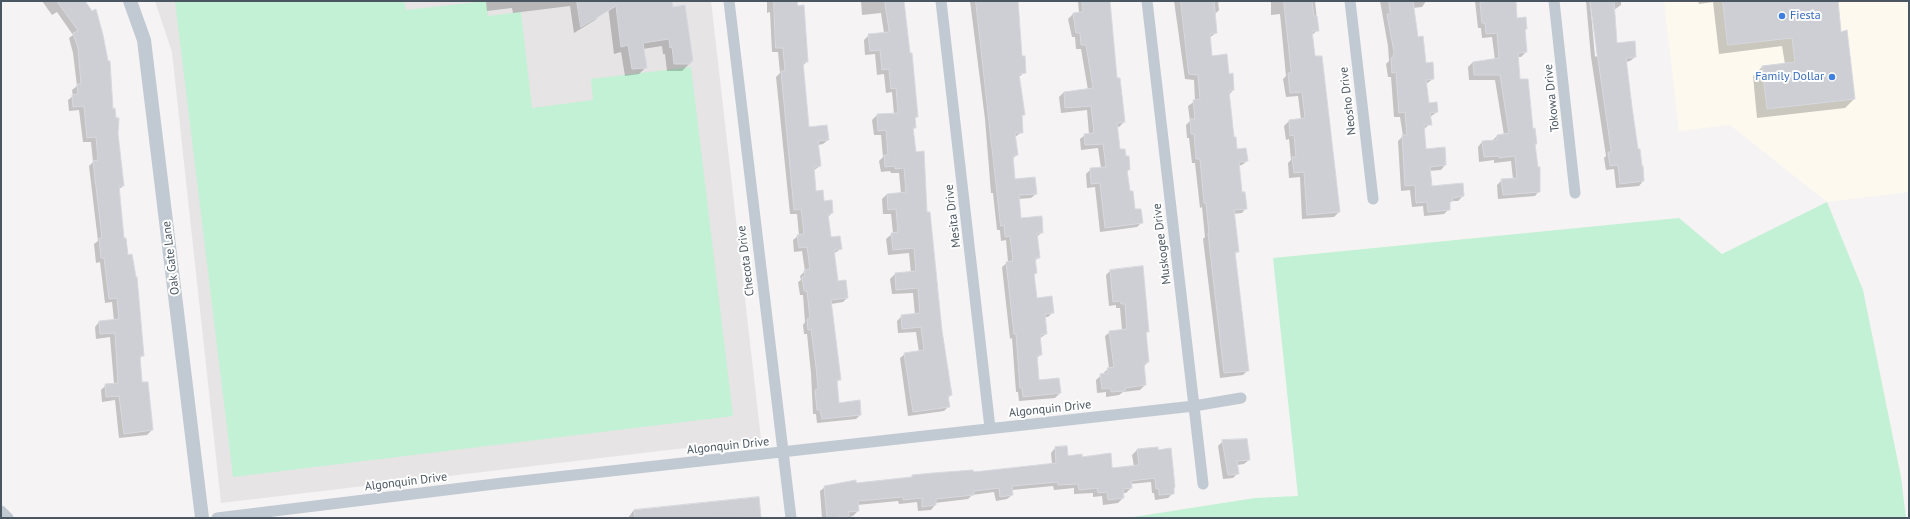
<!DOCTYPE html>
<style>
body{margin:0}
#map{position:relative;width:1910px;height:519px;overflow:hidden;background:#f5f3f3;font-family:"PT Sans",sans-serif}
canvas{display:block}
.frame{position:absolute;inset:0;border:2px solid #4a5661;pointer-events:none}
</style>
<div id="map">
<canvas width="1910" height="519"></canvas>
<div class="frame"></div>
</div>
<script>
const context = document.querySelector('canvas').getContext('2d');
context.lineJoin = 'round';
function paint(path, color) {
  context.fillStyle = color;
  context.fill(path, 'evenodd');
}
function trace(path, color, width, dash) {
  context.strokeStyle = color;
  context.lineWidth = width;
  context.lineCap = dash ? 'butt' : 'round';
  context.setLineDash(dash || []);
  context.stroke(path);
}
function drawText(font, color, halo, rows, align = 'center') {
  context.font = font + ' "PT Sans",sans-serif';
  context.lineWidth = 4;
  context.setLineDash([]);
  context.textBaseline = 'middle';
  context.strokeStyle = halo;
  context.fillStyle = color;
  for (const [text, x, y, turn = 0] of rows) {
    context.save();
    context.translate(x, y);
    context.rotate((+turn || 0) * Math.PI / 180);
    context.textAlign = isNaN(turn) ? turn : align;
    if (halo) context.strokeText(text, 0, 0);
    context.fillText(text, 0, 0);
    context.restore();
  }
}
paint(new Path2D(`
 M1664,1h245v191l-82,10 -97,-77 -51,6z`), '#fdf9ef');
paint(new Path2D(`
 M155,1h556l50,438 -540,64 -49,-451z`), '#e6e4e5');
paint(new Path2D(`
 M175,1h229l2,9 80,-9 2,15 33,-4 11,96 61,-8 -2,-21 100,-12 42,349 -500,61z
 M1827,202l36,88 38,187 5,41h-779l128,-20 43,-2 -25,-238 406,-40 43,36z`), '#c3f1d5');
paint(new Path2D(`
 M42,1h42l28,109 5,24 6,52 -5,4 6,49 18,117 -3,3 2,25 11,46 -5,5 -28,3 -4,-38 -13,2 -1,-12 5,-5 8,-1 -4,-47 -14,2 -1,-12 4,-5 15,-1 -2,-19 -7,1 -5,-41 -4,1 -2,-19 4,-3 -9,-75 4,-4 -2,-20h-8l-4,-32 -10,1 -1,-11 5,-4 -1,-6 5,-4 -4,-33 -4,-15 4,-3 -16,-23 -5,3z
 M486,1h116l1,11 -8,8 -21,13 -4,-27 -57,7 -1,-5 -25,3z
 M613,1h58l21,60 -10,10h-15l-2,-17h-2l-1,-8 -19,3 3,18 -7,7 -14,2 -4,-24 -7,2 -6,-48z
 M767,1h29l11,60 -4,5 5,62 20,12 -5,4 -5,1 2,21 -7,5 2,21 17,21 -5,5 3,20 11,11 -8,5 4,29 10,15 -4,4 -12,2 9,75 -4,4 3,21 21,11 -4,4 -39,4 -1,-9h-3l-2,-41 -4,-39h-3l-1,-9 2,-3 -2,-27h-3l-2,-13 3,-2 -1,-4 5,-5 -3,-20 -8,1 -1,-12 6,-5 -2,-21h-7l-14,-137 4,-4 -2,-21h-6l-2,-40 -3,1z
 M861,1h43v6l13,109 -3,3 1,8 -2,3 2,23 11,60 25,182 -3,3 1,8 -5,5 -36,5 -8,-58 5,-4 14,-2 -3,-20 -18,1 -1,-12 5,-5 13,-1 -2,-22 -21,1 -2,-15 5,-5 16,-1 -2,-20 -21,2 -2,-16 7,-6 -2,-19h-8l-1,-15 5,-5 14,-1 -2,-20h-8l-1,-2 -9,1 -2,-11 4,-4 -2,-22h-7l-2,-15 5,-5 17,-1 -2,-22 -6,1 -2,-19 -7,1 -2,-21 -10,1 -1,-15 5,-5 15,-2 -3,-20 -19,2z
 M970,1h32l23,71 -6,5 5,37 -3,3 1,15 -7,5 2,18 -5,4 2,21 22,14 -5,4 -13,1 2,20 22,13 -5,5 2,20 -5,5 2,11 -2,2 2,24 17,13 -5,5h-3l1,17 -7,5 2,15 -5,5 3,22 21,12 -5,5 -36,3 -1,-9h-2l-4,-54 -2,1 -8,-72 6,-5 -2,-22 -5,1 -1,-11h-3l-4,-37h-2l-6,-74z
 M1078,1h31l7,78 8,43 -5,5h-3l3,24 10,18 -2,3 2,20 5,18 8,12 -5,5 -37,5 -5,-45 -8,1 -1,-14 5,-5 10,-1 -3,-20 -17,2 -1,-11 5,-4 4,-1 -2,-24 -26,3 -2,-16 5,-5 24,-2 -7,-41h-5l-1,-12h-3l-4,-18 5,-5 6,-1z
 M1174,1h44l1,9 -5,5 2,18 -7,5 2,19 17,18 5,15 -4,5 4,43 3,12 11,11 -5,4 -4,1 3,27 5,15 -4,5 -9,1 5,37 -4,4 14,115 -5,5 -23,3 -17,-139 2,-2 -3,-30 -2,1 -5,-45h-3l-3,-25h-2l-1,-13 4,-4 -2,-15 7,-5 -1,-21 -9,-1z
 M1271,1h44l3,29 -6,5 27,177 -5,5 -32,2 -2,-42 -11,1 -1,-15 3,-3 -2,-21 -3,1 -2,-14 5,-5 12,-2 -3,-23 -12,1 -3,-18 3,-3 -6,-62 -9,1z
 M1380,1h46l-4,6 -9,1 4,30 8,26 8,15 -7,5 2,20 9,8 -7,5v7l-6,5 2,21 19,15 -4,5 -12,1 2,16 32,9 -5,5h-7l-2,3v5l-5,5 -20,2 -1,-10 -11,1 -2,-17 -9,1 -3,-50 5,-5 -3,-19h-6l-3,-40h-3l-2,-13 3,-3 -1,-15z
 M1475,1h41v18l10,10 -2,2 2,21 -5,5h-4l2,24 17,63 -2,2 5,45 -4,5 -37,3 -1,-14 5,-5 11,-1 -2,-18 -17,2v-3l-15,2 -1,-15 4,-5 10,-1 5,-5 7,-1 -9,-55h-26l-1,-13 5,-5 22,-2 -3,-23 -10,1 -1,-10h-3z
 M1586,1h4l5,56 2,-1 -5,-55h29v4l-7,5 2,34 19,13 -5,4 -4,1 5,45 12,74 -4,5 -23,2 -2,-19 -8,1 -2,-12 2,-2 -15,-99z
 M1698,1h142l-3,3 4,29 13,66 -9,9 -88,10 -4,-42 9,-9 23,-3 -3,-18 -63,8 -6,-52 -14,2z
 M1110,271l38,60 -3,3 3,28 -5,5 2,18 -5,5 -17,2 -4,3 -13,2v-5l-9,1 -1,-13 13,-12 -4,-32 5,-4 12,-2 -2,-22h-4v-3l-7,1 -3,-31z
 M1223,441l26,19 -5,4 -7,1 1,8 -5,5 -10,1 -5,-33z
 M1055,448l13,9 13,1 30,11 23,-2 -2,-12 5,-5 20,-2 16,45 -5,5 -13,2 -1,-7h-2l-1,-11 -21,2 1,4 -5,5h-4l1,5 -5,5 -15,2 -1,-9 -9,1v-4l-19,1v-6l-20,2 -1,-4 -41,4v5l-5,4 -11,2 -2,-9 -22,3 -4,4 -33,4v2l-4,5 -13,1 -1,-9 -18,2 -1,-3 -41,4 1,6 -5,5 -7,2h-24l-2,-27 5,-4 85,-8 3,-3 60,-3 79,-9 -1,-11z
 M758,498l2,19 -2,1h-130l5,-7z`), '#0003');
const building = new Path2D(`
 M57,1h28l7,10 4,-2 7,26 5,26h2l3,48 2,-1 1,10h3l-1,16 6,52h-5l5,52h2l2,17 4,-1 4,23h1l7,79h-4l2,26h6l5,48 -29,4 -5,-38 -13,1 -1,-13 13,-1 -3,-50 -15,1 -1,-13 20,-2 -2,-21 -8,1 -5,-41h-3l-2,-20h3l-9,-77 5,-1 -2,-23 -9,1 -3,-32 -11,1 -1,-12 6,-1 -1,-10h4l-3,-36 -5,-15 5,-2z
 M577,1h95l1,6 12,-2 8,56 -3,1 1,2h-17l-2,-17 -2,1 -1,-9 -26,4 4,25 -15,1 -4,-24 -7,2 -5,-41 -35,21z
 M774,1h23l1,5 6,-1 4,57h-5l6,65 18,-2 2,15 -11,1 3,25 -7,1 2,24 7,-1 1,11 8,-1 1,13 -5,1 3,23 9,-1 2,13 -8,1 4,31 8,-1 2,18 -17,2 10,80h-4l2,23 21,-3 1,15 -39,4 -2,-9h-3l-2,-20 3,-1 -2,-22 -5,-38 -3,1 -1,-11 3,-1 -3,-27h-3l-2,-14 3,-1 -1,-6 6,-1 -3,-22 -8,1 -2,-13 7,-1 -3,-25 -7,1 -13,-139h4l-2,-23h-7z
 M885,1h19l6,52h2l6,64h-3l1,11h-3l3,24 8,-1 3,61h3l12,119 10,64 -4,1 2,11 -37,5 -9,-59 20,-3 -3,-23 -19,2 -1,-14 19,-2 -2,-25 -22,2 -1,-17 21,-2 -2,-23 -21,2 -2,-17 7,-1 -2,-23 -8,1 -1,-16 19,-2 -2,-24 -9,1v-3l-10,1 -1,-12h4l-2,-25 -8,1 -1,-17 21,-1 -2,-25 -5,1 -2,-20 -7,1 -2,-20 -10,1 -2,-17 21,-2z
 M976,1h42l4,55h3l1,17 -7,1 6,41h-3l1,18h-8l3,22 -5,1 2,23 20,-2 2,17 -18,1 2,23 21,-2 1,17h-6l3,25h-5l2,15 -3,1 3,24 15,-2 2,17 -9,1 2,20 -7,1 2,20h-5l2,25 20,-2 2,15 -38,4 -1,-9h-2l-4,-54h-2l-8,-72 7,-1 -3,-25 -5,1 -1,-12 -3,1z
 M1082,1h28l7,77h3l5,44 -8,1 3,26h5l1,7h3l1,14h-3l3,21h3l2,18h6l2,14 -38,5 -5,-45 -9,1 -1,-16 16,-1 -3,-23 -18,1 -1,-11 10,-1 -3,-27 -26,2 -1,-16 29,-4 -7,-43h-5l-1,-12h-4l-3,-20 10,-1z
 M1181,1h33l3,32 -7,1 2,22 15,-2 2,20 4,-1 1,17 -5,1 5,46h2l1,12 9,-1 2,13 -9,1 3,30h3l2,17 -13,1 5,42h-4l14,119 -25,2 -16,-140h1l-3,-30h-2l-4,-44h-4l-2,-25h-3l-1,-15h5l-2,-19 7,-1 -2,-24 -9,-1z
 M1284,1h28l2,15h3l2,15h-7l3,25h7l18,156 -33,3 -3,-43 -10,1 -2,-16h4l-2,-22 -4,1 -1,-16 16,-2 -3,-26 -12,1 -2,-20h3z
 M1389,1h24l5,36 5,-1 3,27 7,-1 1,17 -8,1 3,23 8,-1 1,10 -8,1 2,12h-8l2,24 19,-2 1,18 -16,2 2,19 31,-3 1,13 -12,2 1,3 -3,1v8l-22,2 -1,-10 -11,1 -1,-18 -10,1 -3,-51h5l-2,-23 -6,1 -3,-41 -4,1 -1,-15h2l1,-6 -7,-38h3z
 M1496,1h20l1,17 9,-1 1,12h-2l2,23 -9,1 2,26h8l5,50 2,-1 2,16h-2l3,23h2v25l-37,3 -2,-16 16,-1 -2,-22 -16,2v-2l-15,1 -2,-16 15,-1v-5l12,-2 -9,-58h-26l-1,-13 26,-4 -2,-25 -11,1 -1,-11h-3l-2,-20z
 M1590,1h24l3,42 18,-2 1,16 -10,1 6,49 6,42h2l2,17h1l1,15 -24,3 -2,-19 -8,1 -2,-14h3z
 M1723,1h115l3,31 6,-2 8,69 -88,10 -5,-43 33,-4 -3,-24 -64,7z
 M1143,266l6,66h-3l3,30 -5,1 2,22 -21,3v3l-14,1 -1,-4 -8,1 -2,-15 8,-1 -1,-5 7,-1 -5,-36 18,-2 -2,-25h-4l-1,-3 -7,1 -3,-32z
 M1247,439l3,21 -13,1 2,13 -11,1 -6,-35z
 M1067,446l1,10 14,-2v3l29,-4 1,15 27,-3 -2,-16 21,-2v3l13,-2 4,39 -1,1v6l-15,1v-6h-3l-1,-11 -24,3 1,7 -9,1 1,9 -16,2 -1,-8 -9,1 -1,-5 -18,2 -1,-6 -20,1v-3l-46,4 1,9 -13,2 -1,-9 -25,3v4l-38,4v6l-14,2v-9l-19,2v-3l-45,4 1,10 -11,1 1,4 -22,2 -3,-32 32,-6v3l56,-6v-2l21,-2 40,-3 1,2 82,-9 -1,-16z
 M759,497l2,20 -126,1 -1,-8z`);
paint(building, '#cdcfd5');
trace(building, '#d7d9de', 1);
trace(new Path2D(`
 M729,1l62,517
 M941,1l49,427
 M1147,1l56,483
 M1350,1l23,198
 M1554,1l21,192
 M1,511l7,7
 M217,518l286,-35 691,-77 47,-8`), '#c1cad2', 11);
trace(new Path2D(`
 M130,1l14,39 58,478`), '#c1cad2', 14);
for (const [x, y, r, color] of [
 [1782,16,4,"#3f7fe0"],
 [1832,77,4,"#3f7fe0"]
]) {
  const dot = new Path2D();
  dot.arc(x, y, r, 0, 2 * Math.PI);
  context.fillStyle = color;
  context.fill(dot);
  trace(dot, '#fff', 1.5);
}
drawText('12px', '#366cbe', '#fff', [
 ["Fiesta",1790,16],
 ["Family Dollar",1824,77,"right"]
], 'left');
drawText('12px', '#4a5661', '#fff', [
 ["Tokowa Drive",1552,98,-96],
 ["Neosho Drive",1348,101,-97],
 ["Mesita Drive",953,216,-97],
 ["Muskogee Drive",1162,244,-97],
 ["Oak Gate Lane",171,258,-97],
 ["Checota Drive",746,261,-97],
 ["Algonquin Drive",1050,409,-6],
 ["Algonquin Drive",728,446,-6],
 ["Algonquin Drive",406,482,-7]
]);
</script>
